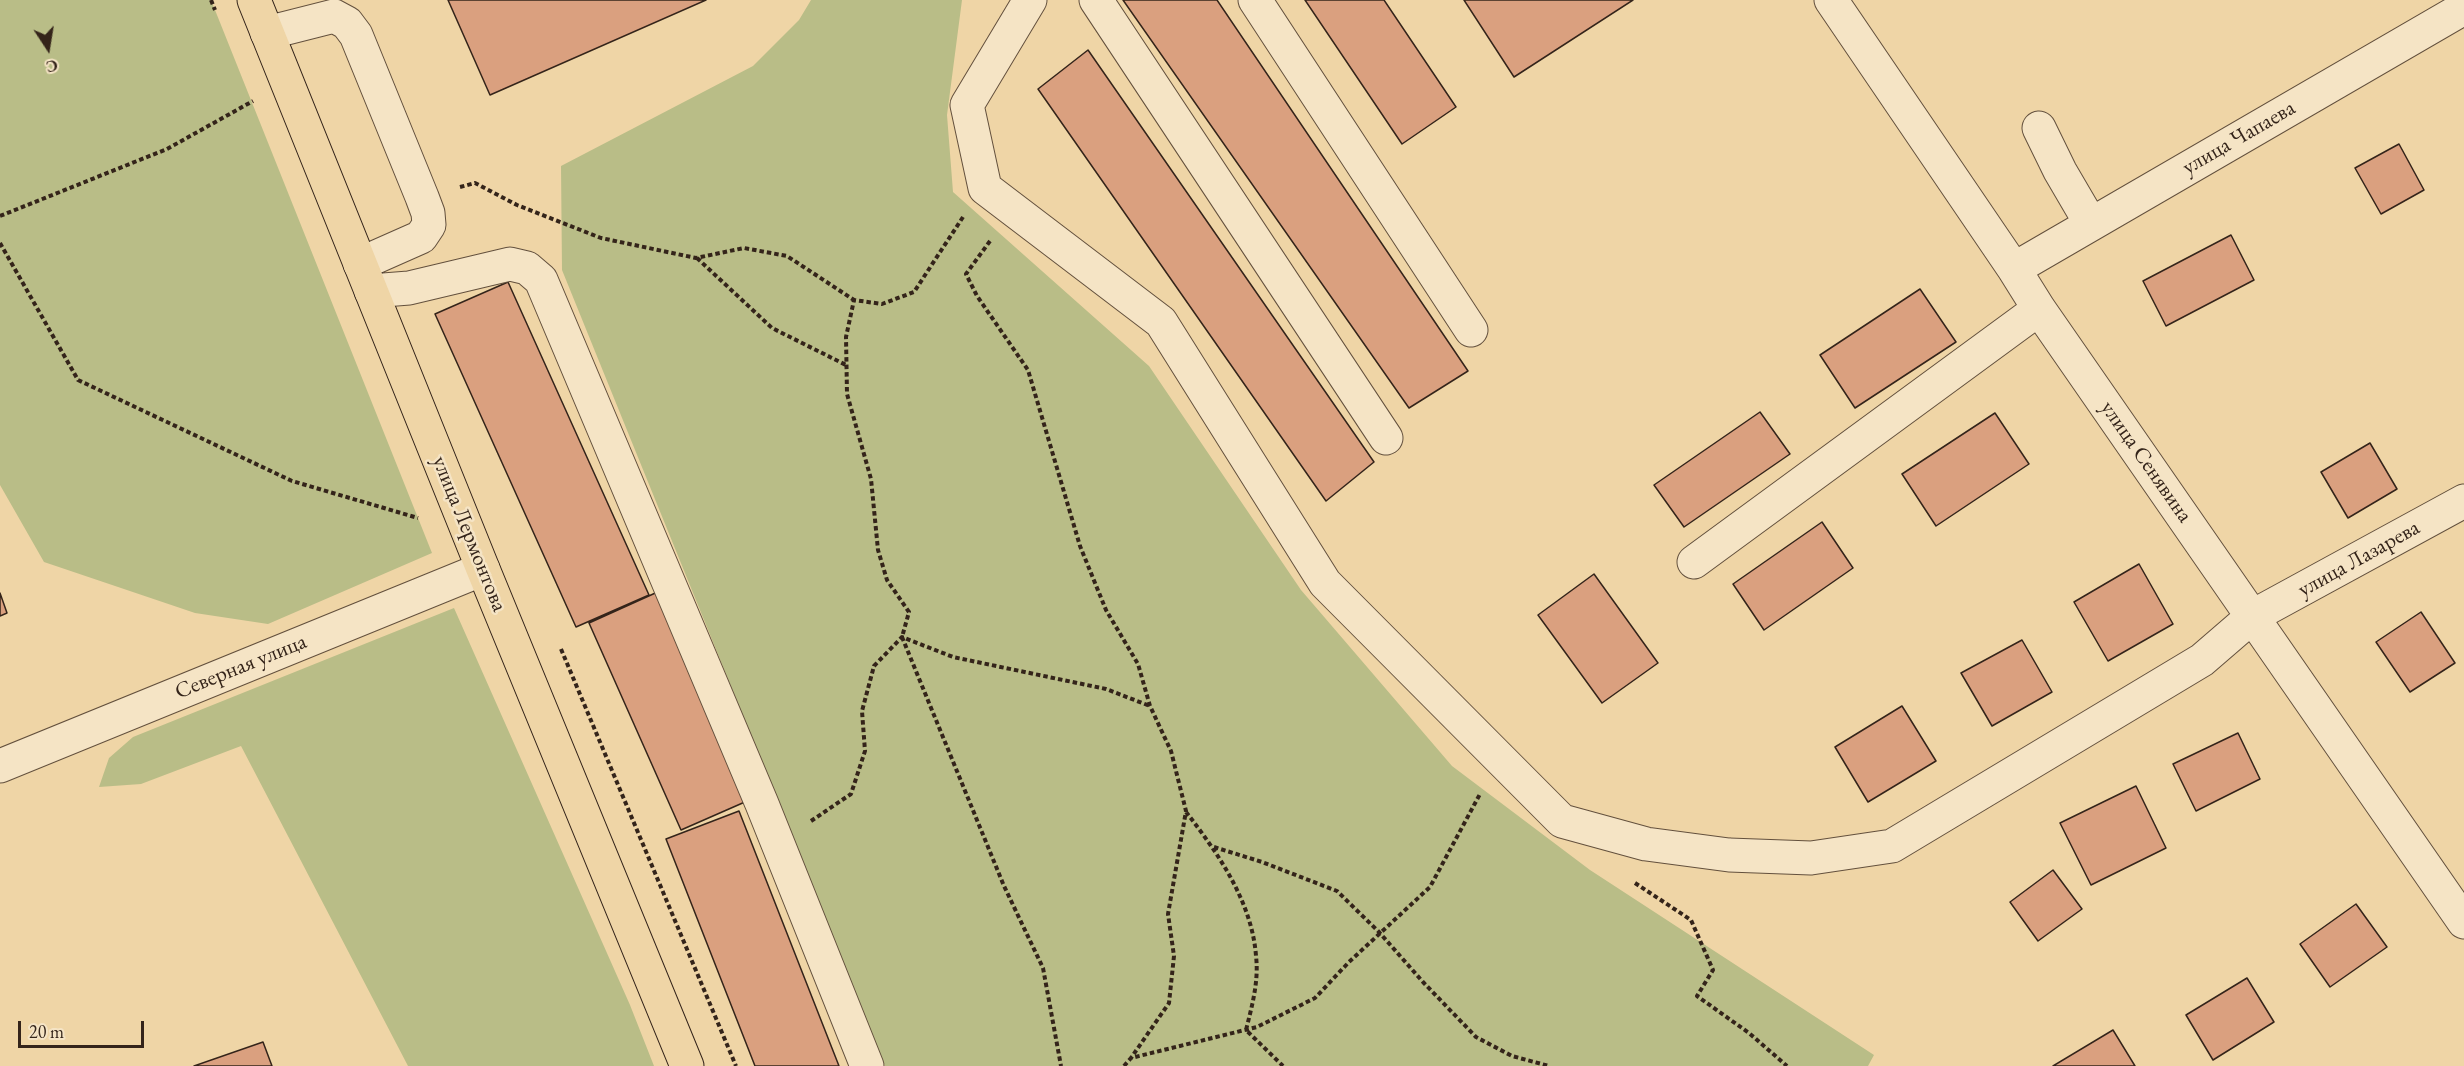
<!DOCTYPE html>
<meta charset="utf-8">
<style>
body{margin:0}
#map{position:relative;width:2464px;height:1066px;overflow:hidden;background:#efd5a6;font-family:"EB Garamond",serif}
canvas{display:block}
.north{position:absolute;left:18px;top:18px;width:60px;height:60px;-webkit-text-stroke:4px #f5e4c5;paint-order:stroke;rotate:168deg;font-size:16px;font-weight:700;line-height:24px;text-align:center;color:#34241a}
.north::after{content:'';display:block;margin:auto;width:21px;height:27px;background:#34241a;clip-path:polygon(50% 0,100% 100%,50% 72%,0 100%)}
.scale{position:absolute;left:18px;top:1021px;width:126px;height:27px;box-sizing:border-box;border:3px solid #34241a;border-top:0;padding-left:8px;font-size:18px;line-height:21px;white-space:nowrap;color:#34241a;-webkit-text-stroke:4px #f5e4c5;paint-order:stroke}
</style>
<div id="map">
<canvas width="2464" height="1066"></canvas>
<div class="north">С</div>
<div class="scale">20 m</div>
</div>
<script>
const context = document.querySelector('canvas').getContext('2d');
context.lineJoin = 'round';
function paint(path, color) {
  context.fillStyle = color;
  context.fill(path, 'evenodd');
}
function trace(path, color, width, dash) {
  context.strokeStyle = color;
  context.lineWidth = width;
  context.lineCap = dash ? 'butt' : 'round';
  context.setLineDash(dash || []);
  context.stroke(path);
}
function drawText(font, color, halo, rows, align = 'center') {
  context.font = font + ' "EB Garamond",serif';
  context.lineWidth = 5;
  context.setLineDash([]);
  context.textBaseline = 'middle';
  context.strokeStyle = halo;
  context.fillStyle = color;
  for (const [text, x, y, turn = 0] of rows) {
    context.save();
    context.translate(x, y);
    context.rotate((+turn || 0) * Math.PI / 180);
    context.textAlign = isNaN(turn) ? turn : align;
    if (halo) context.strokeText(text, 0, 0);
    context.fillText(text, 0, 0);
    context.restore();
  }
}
paint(new Path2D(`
 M0,0h211l221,553 -164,71 -73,-11 -151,-51 -44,-77z
 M811,0h151l-15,115 6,77 196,174 152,224 151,176 138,104 284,185 -6,11h-983l-323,-796 -1,-104 192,-100 46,-46z
 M454,608l176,397 24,61h-246l-167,-320 -100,38 -42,3 10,-29 24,-21z`), '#b9bd87');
const building = new Path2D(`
 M448,0h258l-216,95z
 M1123,0h94l251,371 -59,37z
 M1305,0h79l72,107 -54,37z
 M1464,0h169l-119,77z
 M1088,50l286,412 -48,39 -288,-412z
 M2399,144l25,46 -43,24 -26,-46z
 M2231,235l23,45 -88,46 -23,-45z
 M508,282l141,313 -73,32 -141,-313z
 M1920,289l36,53 -101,66 -35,-53z
 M1760,412l30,42 -106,73 -30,-42z
 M1995,413l34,51 -93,62 -34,-52z
 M2370,443l27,46 -49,29 -27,-46z
 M1822,522l31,46 -89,62 -31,-46z
 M2139,564l34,60 -65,37 -34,-59z
 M1594,574l64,89 -56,40 -64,-88z
 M662,590l92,208 -73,32 -92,-207z
 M0,593l7,20 -7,3z
 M2421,612l34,51 -45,29 -34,-50z
 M2022,640l30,52 -60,34 -31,-53z
 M1902,706l34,55 -68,41 -33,-55z
 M2238,733l22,46 -64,32 -23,-47z
 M2136,786l30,62 -75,37 -31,-62z
 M739,811l100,255h-84l-89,-227z
 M2053,870l29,39 -44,32 -28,-39z
 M2356,904l31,43 -57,40 -30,-43z
 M2247,978l27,44 -61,38 -27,-45z
 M2113,1030l22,36h-82z
 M263,1042l9,24h-78z`);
paint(building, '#daa07f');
trace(building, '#34241a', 1.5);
const minor = new Path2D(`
 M1030,0l-63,105 18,83 176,134 164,261 237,238 84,23 83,11 82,3 81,-12 310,-186 51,-44 211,-115
 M1096,0l290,438
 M1255,0l216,330
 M1831,0l183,269 25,40 425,613
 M267,33l67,-17 13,7 9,12 66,162 6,16 1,12 -8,12 -61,27
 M2039,128l21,43 31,53
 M2014,269l450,-261
 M371,291l38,-3 101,-24 17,4 14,12 221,524 105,262
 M1694,562l345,-253
 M0,766l483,-197`);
const major = new Path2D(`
 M254,0l229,569 204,497`);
trace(minor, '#63503d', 35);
trace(major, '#34241a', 35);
trace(new Path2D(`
 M211,0l4,10
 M460,187l15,-4 42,22 84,33 95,20 48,-10 43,8 67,44
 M0,216l167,-67 86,-48
 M963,217l-49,75 -32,12 -28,-4 -8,37 1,57 24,85 7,71 9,30 22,32 -7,25 102,249 39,82 18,98
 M990,241l-24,33 11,22 51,74 52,176 26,64 32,54 12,42 21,45 15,60 -18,103 6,42 -5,47 -38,55
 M0,243l78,137 214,101 126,37
 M697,258l75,70 74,37
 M561,649l175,417
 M1186,812c32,41 66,90 70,144 3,25 -4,50 -10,74l37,36
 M811,821l40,-27 14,-43 -3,-40 12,-45 28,-29 51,20 153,32 44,17
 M1214,847l48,15 75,29 42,41 44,50 53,55 36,19 37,10
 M1635,883l56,37 22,50 -16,26 52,37 38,33
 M1124,1066l7,-8 126,-31 58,-29 34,-36 81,-75 50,-93`), '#34241a', 4, [4.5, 3]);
trace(minor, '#f5e4c5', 33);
trace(major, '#efd5a6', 33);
drawText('22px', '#34241a', '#f5e4c5', [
 ["улица Чапаева",2239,138,-30],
 ["улица Сенявина",2146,462,55],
 ["улица Лермонтова",469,534,68],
 ["улица Лазарева",2359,559,-29],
 ["Северная улица",241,667,-22]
]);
</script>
